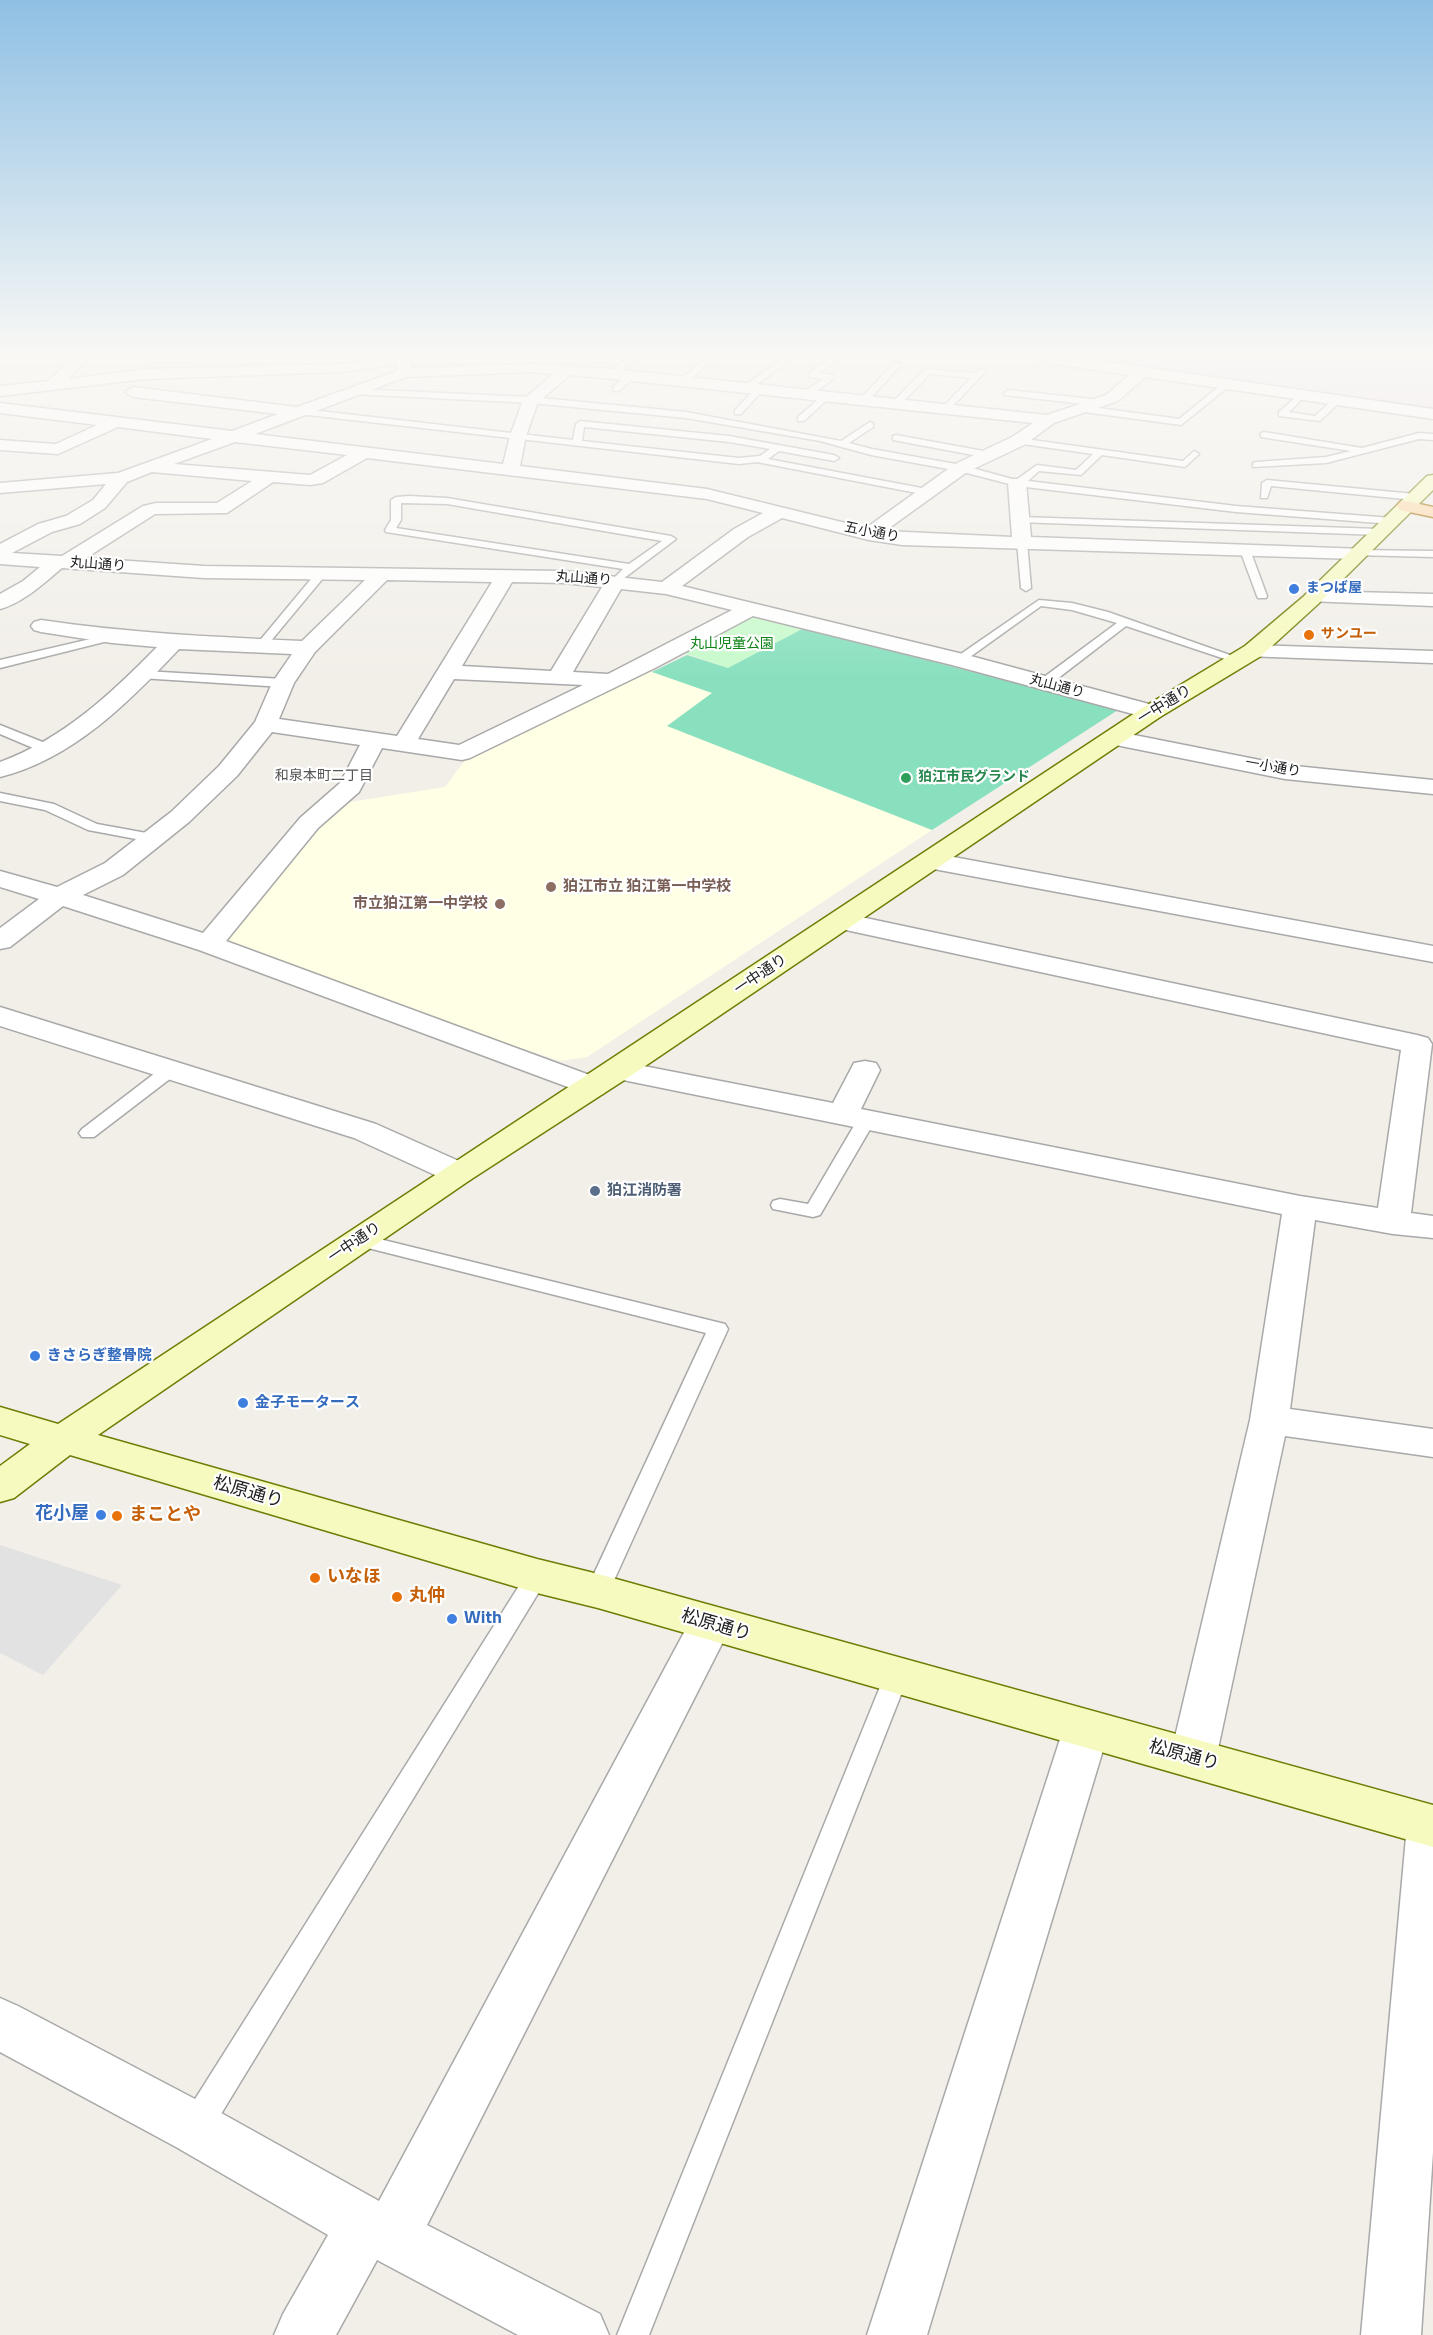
<!DOCTYPE html>
<meta charset="utf-8">
<style>
body{margin:0}
canvas{display:block;background:#f2efe9}
</style>
<canvas width="1433" height="2335"></canvas>
<script>
const context = document.querySelector('canvas').getContext('2d');
context.lineJoin = 'round';
function paint(path, color) {
  context.fillStyle = color;
  context.fill(path, 'evenodd');
}
function trace(path, color, width, dash) {
  context.strokeStyle = color;
  context.lineWidth = width;
  context.lineCap = dash ? 'butt' : 'round';
  context.setLineDash(dash || []);
  context.stroke(path);
}
function drawText(font, color, halo, rows, align = 'center') {
  context.font = font + ' "Titillium Web","Noto Sans JP",sans-serif';
  context.lineWidth = 4.5;
  context.setLineDash([]);
  context.textBaseline = 'middle';
  context.strokeStyle = halo;
  context.fillStyle = color;
  for (const [text, x, y, turn = 0] of rows) {
    context.save();
    context.translate(x, y);
    context.rotate((+turn || 0) * Math.PI / 180);
    context.textAlign = isNaN(turn) ? turn : align;
    if (halo) context.strokeText(text, 0, 0);
    context.fillText(text, 0, 0);
    context.restore();
  }
}
paint(new Path2D(`
 M1094,353h339v58l-329,-47z`), '#ebdbe8');
paint(new Path2D(`
 M639,667l74,26 -45,33 264,104 -345,227 -27,4 -351,-117 122,-139 114,-18 23,-31z`), '#ffffe5');
paint(new Path2D(`
 M763,616l41,12 -76,40 -47,-16 59,-33z`), '#c8facc');
paint(new Path2D(`
 M804,628l314,82 -186,120 -265,-104 45,-33 -60,-21 35,-17 41,13z`), '#88e0be');
paint(new Path2D(`
 M0,1545l122,40 -79,90 -43,-22z`), '#e2e2e2');
const lane = new Path2D(`
 M634,353h8l-26,23h-6v-4z
 M712,353h8l-34,31h-6v-4z
 M791,353h9l-52,38h-6v-4z
 M836,353h9l-26,20 14,2v4l-24,18h-6v-4l20,-14 -14,-2v-4z
 M895,362l7,2 -36,39h-6v-4z
 M925,369l50,4 7,-4 4,2 -39,41 -7,-2 31,-32 -41,-4 -32,33h-6v-4z
 M628,374l7,2 -16,15h-6v-4z
 M1226,381l7,2 -52,42 -104,-14 -4,-3 4,-3 102,14z
 M756,388l7,2 -22,24h-6v-4z
 M356,389l175,8 155,15 155,29 29,-19 3,1v4l-24,16 23,6 89,16 55,15 21,-15 39,5 17,-16 -78,-11 -2,-2 5,-3 165,23 11,-10 5,3 -14,13 -83,-12 -21,20 -42,-4 -11,10 208,25 156,12 5,3 -5,3 -156,-12 -219,-26 -58,-15 -88,-16 -51,-14 -134,-23 -155,-15 -178,-9 -1,-2z
 M1008,390l84,9 4,3 -4,3 -87,-10 -1,-2z
 M1303,391l4,3 -18,18 26,4 21,-19 7,2 -23,22 -41,-5v-4z
 M823,395l7,2 -26,24h-6v-4z
 M302,409l271,31 3,-16 4,-3 149,15 105,19 5,3 -5,3 -55,-10 -11,8 159,30 5,3 -5,3 -170,-33 -18,2 -440,-50v-4zM584,427l145,15 41,7 -10,7 -21,2 -157,-17z
 M1264,432l98,16 57,-15 14,1v6l-14,-1 -93,24 -73,4v-4l3,-1 70,-5 25,-6 -90,-14v-4z
 M896,435l93,17 5,3 -5,3 -96,-18v-4z
 M1267,480l148,14 5,3 -5,3 -144,-14 -4,12h-6l1,-15z
 M409,496l38,2 224,38 5,3 -61,46 -5,-3 13,-13 -237,-37 -1,-2 6,-10v-20l5,-3zM401,503l46,1 215,37 -33,23 -233,-36 5,-8z
 M1021,517l359,12 5,3 -5,3 -363,-13v-4z
 M1022,539l5,3 4,46 -5,3 -5,-3 -4,-46z
 M1245,547l5,3 17,46 -1,2h-8l-1,-2 -17,-46z
 M1357,550l76,1v6l-80,-2v-4z
 M320,572l4,1v4l-59,71h-8v-4l59,-71z
 M1039,600l33,3 36,9 136,48 -6,4 -4,-2 -108,-36 -78,60h-8v-6l77,-57 -45,-13 -31,-4 -78,56h-8v-4z
 M112,634l4,1v4l-116,29v-8z
 M144,671l139,8 6,4 -6,4 -143,-9v-6z
 M0,725l55,22 1,3 -1,3h-10l-45,-19z
 M0,793l54,11 43,20 55,10 7,4 -7,4 -64,-12 -43,-20 -45,-9z
 M169,1066l6,1 2,4 -2,4 -81,62h-12l-3,-4 3,-4 81,-62z
 M867,1114l6,1 3,4 -56,96 -7,2 -40,-8 -2,-4 2,-4 7,-2 28,5 50,-85 3,-4z
 M359,1234l366,90 3,5 -122,269 -8,2 -8,-2 -4,-7 120,-258 -354,-89 -2,-4 2,-4z
 M537,1567l8,3 4,6 -4,6 -338,555 -11,4 -11,-4 -4,-11 4,-11 344,-545z
 M896,1667l9,3 3,7 -259,658h-32l267,-658 3,-7z`);
const street = new Path2D(`
 M78,353h15l-25,26 78,-10 195,-5 64,-10 7,4v10l120,-4 81,5 434,46 59,-20 23,-20 -73,-11 -29,-8 -2,-3h21l387,56v10l-288,-42 -27,24 -64,22 -30,22 -57,27 -82,59 127,6 -4,-54 3,-4h12l3,4 5,54 333,12 3,4 -3,4 -7,2 -455,-14 -33,-5 -87,-22 -34,19 -66,49 285,69 193,52 3,5 -3,5 -8,2 -8,-2 -192,-52 -199,-49 -98,52 -185,90 -8,2 -80,-12 -23,44 -41,36 -92,113 377,139 5,7 -5,7 -11,2 -393,-146 -136,-44 -53,41 -10,2v-21l39,-29 -39,-12v-16l57,16 48,-24 66,-51 48,-46 36,-44 17,-39 20,-29 -113,-5c-50,53 -106,110 -179,128v-15c63,-23 111,-68 157,-115l-45,-4 -71,-11 -7,-2 -3,-4 3,-4 7,-2c87,13 173,17 261,21l63,-61 -161,-2 -142,-10c-18,15 -39,35 -62,41v-15l23,-13 17,-14 -40,-3v-20l38,-20 28,-8 27,-16 13,-16 -106,9v-10l118,-10 94,-34 -94,-12 -60,27 -58,-4v-10l56,4 41,-19 -97,-12v-10l232,28 46,-17 -145,-17 -8,-5 8,-5 164,20 100,-36v-7l-56,8 -195,7 -146,17v-10l48,-5zM532,372l21,2 -30,26 -13,36 -7,28 -248,-30 151,-57zM570,375l43,4 420,44 -21,14 -57,27 -89,64 -159,-39 -187,-23 6,-30 12,-34zM235,442l112,13 -37,20 -136,-11zM367,458l340,41 56,14 -29,16 -72,53 -98,-11 -360,-5 -118,-8 69,-44 72,-1 46,-31 37,3 13,-2zM152,472l100,9 -35,22h-61l-13,3 -81,50 -50,-3 40,-21 28,-8 25,-16 22,-26zM387,580l105,2 -95,154 -118,-17 15,-36 21,-31zM512,582l52,1 38,4 -51,84 -89,-5zM621,589l45,5 66,16 -124,64 -35,-2zM454,679l129,6 -124,60 -41,-6zM272,732l88,13 -20,38 -40,35 -97,115 -120,-38 40,-20 66,-53 48,-46z
 M1314,591l119,3v12l-126,-5 -3,-4 3,-4z
 M1253,645l180,6v12l-188,-7 -3,-5 3,-5z
 M1114,731l171,34 148,15v14l-148,-15 -179,-36 -4,-5 4,-5z
 M932,853l501,93v16l-510,-95 -4,-6 4,-6z
 M842,913l575,122 11,3 4,6 -21,169 22,3v22l-40,-4 -78,-14 -25,189 143,20v28l-148,-21 -69,322 -7,14 -16,6 -16,-6 -7,-14 80,-338 32,-206 -664,-135 -11,-2 -4,-7 4,-7 11,-2 215,42 21,-40 11,-2 11,2 4,7 -19,39 439,87 78,12 23,-158 -569,-123 -4,-6 4,-6z
 M0,1007l376,117 94,42 5,7 -5,7 -12,3 -12,-3 -92,-42 -354,-112z
 M710,1607l15,5 7,12 -305,601 173,89 9,21h-91l-141,-75 -41,75h-62l9,-21 45,-79 -152,-88 -176,-95v-54l18,8 196,103 165,92 316,-589z
 M1086,1711l16,5 7,14 -182,605h-60l196,-605 7,-14z
 M1431,1805h2v347l-12,183h-60l46,-509 7,-15z`);
const secondary = new Path2D(`
 M1433,475v15l-116,115 -56,51 -101,61 -531,360 -159,103 -372,255 439,124 61,15 835,231v42l-835,-239 -61,-15 -467,-138 -56,43 -14,4v-36l30,-22 -30,-9v-28l58,17 1086,-717 101,-61 58,-49 124,-121z`);
const primary = new Path2D(`
 M1406,501l27,6v10l-33,-7 -3,-4 3,-4z`);
trace(lane, '#a9a9a9', 3);
trace(street, '#a9a9a9', 3);
trace(secondary, '#707d05', 3);
trace(primary, '#a06b00', 3);
paint(lane, '#fff');
paint(street, '#fff');
paint(secondary, '#f7fabf');
paint(primary, '#fcd6a4');
const sky = context.createLinearGradient(0, 0, 0, 679);
sky.addColorStop(0, '#8fc0e4');
sky.addColorStop(0.52, '#f9f8f5');
sky.addColorStop(1, '#f9f8f500');
context.fillStyle = sky;
context.fillRect(0, 0, 1433, 679);
for (const [x, y, r, color] of [
 [1294,589,6,"#3f7fe0"],
 [1309,635,6,"#e8710a"],
 [906,778,6,"#2e9e5b"],
 [551,887,6,"#8d6e63"],
 [500,904,6,"#8d6e63"],
 [595,1191,6,"#5c6f8a"],
 [35,1356,6,"#3f7fe0"],
 [243,1403,6,"#3f7fe0"],
 [101,1515,6,"#3f7fe0"],
 [117,1516,6,"#e8710a"],
 [315,1578,6,"#e8710a"],
 [397,1597,6,"#e8710a"],
 [452,1619,6,"#3f7fe0"]
]) {
  const dot = new Path2D();
  dot.arc(x, y, r, 0, 2 * Math.PI);
  context.fillStyle = color;
  context.fill(dot);
  trace(dot, '#fff', 2);
}
drawText('14px', '#222', '#fff', [
 ["五小通り",872,533,11],
 ["丸山通り",98,565,4],
 ["丸山通り",584,579,4],
 ["丸山通り",1057,687,15],
 ["一小通り",1273,768,10]
]);
drawText('bold 14px', '#366cbe', '#fff', [
 ["まつば屋",1306,589]
], 'left');
drawText('bold 14px', '#c56008', '#fff', [
 ["サンユー",1321,635]
], 'left');
drawText('14px', '#0c8416', '#fff', [
 ["丸山児童公園",732,645]
]);
drawText('14px', '#555', '#fff', [
 ["和泉本町二丁目",324,777]
]);
drawText('bold 14px', '#27864d', '#fff', [
 ["狛江市民グランド",918,778]
], 'left');
drawText('15px', '#222', '#fff', [
 ["一中通り",1165,705,-32],
 ["一中通り",761,975,-34],
 ["一中通り",355,1243,-34]
]);
drawText('bold 15px', '#785e54', '#fff', [
 ["狛江市立 狛江第一中学校",563,887],
 ["市立狛江第一中学校",488,904,"right"]
], 'left');
drawText('bold 15px', '#4e5e75', '#fff', [
 ["狛江消防署",607,1191]
], 'left');
drawText('bold 15px', '#366cbe', '#fff', [
 ["きさらぎ整骨院",47,1356],
 ["金子モータース",255,1403]
], 'left');
drawText('18px', '#222', '#fff', [
 ["松原通り",248,1493,16],
 ["松原通り",716,1626,16],
 ["松原通り",1184,1756,15]
]);
drawText('bold 18px', '#366cbe', '#fff', [
 ["花小屋",89,1515],
 ["With",464,1619,"left"]
], 'right');
drawText('bold 18px', '#c56008', '#fff', [
 ["まことや",129,1516],
 ["いなほ",327,1578],
 ["丸仲",409,1597]
], 'left');
</script>
